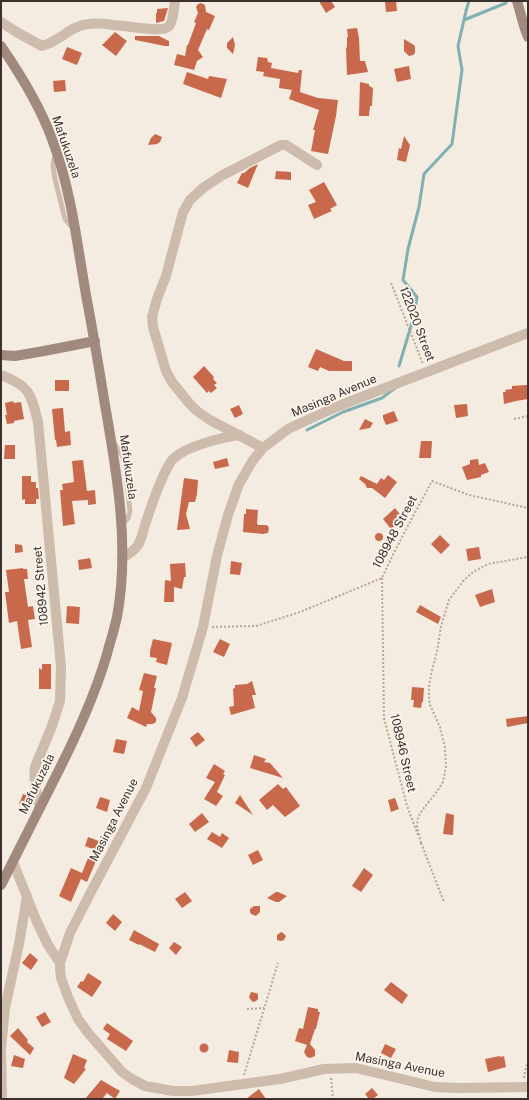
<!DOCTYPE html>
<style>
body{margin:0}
#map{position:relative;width:529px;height:1100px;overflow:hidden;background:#f4ebe1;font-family:"Public Sans",sans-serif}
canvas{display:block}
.frame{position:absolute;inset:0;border:2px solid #3b302b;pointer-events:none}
</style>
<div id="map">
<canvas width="529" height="1100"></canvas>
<div class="frame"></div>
</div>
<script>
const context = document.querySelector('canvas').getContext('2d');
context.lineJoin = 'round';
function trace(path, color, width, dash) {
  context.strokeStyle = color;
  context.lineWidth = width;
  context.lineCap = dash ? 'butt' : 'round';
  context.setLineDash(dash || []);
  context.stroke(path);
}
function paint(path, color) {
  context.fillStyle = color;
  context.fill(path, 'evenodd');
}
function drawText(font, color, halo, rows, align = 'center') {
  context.font = font + ' "Public Sans",sans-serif';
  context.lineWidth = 3.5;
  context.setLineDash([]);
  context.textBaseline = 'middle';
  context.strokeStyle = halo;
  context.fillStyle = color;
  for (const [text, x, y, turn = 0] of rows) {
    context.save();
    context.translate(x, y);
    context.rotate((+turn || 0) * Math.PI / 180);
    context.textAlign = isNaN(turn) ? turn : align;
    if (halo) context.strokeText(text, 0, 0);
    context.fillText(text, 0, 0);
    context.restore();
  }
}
trace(new Path2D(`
 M464,20l42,-17
 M399,366l15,-50 3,-19 -14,-17 5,-31 11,-42 5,-33 28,-30 10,-74 -4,-24 8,-35 3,-10
 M307,430l36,-18 39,-14 13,-10`), '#7fb0b2', 3);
paint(new Path2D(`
 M319,1h12l4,6 -9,6z
 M385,1h11l1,10 -11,1z
 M201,3l4,2 1,7 9,4 -6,14 -2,-1 -9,21 5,7 -6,4 -3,9 -20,-5 3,-11 8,2 2,-11h1l8,-22 -2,-1 4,-9 -2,-6 2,-3z
 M168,8l-4,13 -8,2v-10h1v-4z
 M357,28l2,10 1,23h5l3,11 -21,3 -1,-27 1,-1v-10h1l-1,-8z
 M115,32l12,9 -11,15 -14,-11z
 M135,36h24l10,5v5h-4l-30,-6z
 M233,37l2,8 -2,9 -6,-6v-5z
 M404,39l10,6 1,2v6l-2,2 -4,1 -5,-5z
 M67,47l15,6 -5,12 -15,-6z
 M258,57l9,1 1,4 4,1 -1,5 27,5 1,-3h3l-2,22 18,6 20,2 -2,16 -8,38 -17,-3 4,-21h-2l6,-20 -30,-11 3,-9 -13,-2 1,-9 -17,-3 1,-4 -8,-1z
 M409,66l2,13 -14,3 -3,-13z
 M187,72l21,7 1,-3 18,3 -6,19 -38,-14z
 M65,80l1,11 -12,1 -1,-11z
 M360,82l9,2v2l4,2 -1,18h-2l-1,10h-10z
 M155,134l7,3 -2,5 -3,2 -9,1 3,-7z
 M404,136l6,9 -4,17 -9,-2 2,-12 2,1z
 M258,164l-10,24 -11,-5 5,-10h2l6,-5z
 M276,171l15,1v8l-16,-1z
 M324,182l13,23 -7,4 2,2 -18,8 -6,-14 8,-3 -7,-12z
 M316,349l28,12h8v10h-23l-9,-4 -2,4 -10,-4z
 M204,366l10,11 -1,2 4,4 -3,2 3,3 -6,5 -2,-2 -2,2 -14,-16z
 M55,380h14v11h-14z
 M527,385l1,14 -12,2 -12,3 -1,-12h3l-1,-2 7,-1v-3z
 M13,401l1,2 7,-1 3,17 -10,2v2l-7,1 -2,-9h2l-2,-12z
 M467,404l1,12 -12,2 -2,-13z
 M239,405l4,9 -8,4 -5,-9z
 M63,408l2,24 5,-1 1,14 -14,2 -1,-7h-1l-3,-31z
 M394,411l4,10 -12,4 -3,-7v-3z
 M365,419l8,4 -3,5 -11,2z
 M421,441h11l-1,17h-12z
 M5,445h10v14h-11z
 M227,458l2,8 -14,3 -2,-7z
 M478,459l1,6 6,-2 4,9 -8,3v2l-14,3 -5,-13 8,-3v-4z
 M83,460l4,31 8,-1 1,14 -8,1v-5l-16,1 3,23 -12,2 -3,-36h3l-1,-6 12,-2 -2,-21z
 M388,475l9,7 -12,16 -13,-10h-5l-2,-4 -6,-5 2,-3 16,8 4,-6 3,2z
 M22,476h9v6h5v6h2l1,11h-3v5h-11v-5l-3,1z
 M184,478l14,2 -1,14 -2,8h-6l-3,12 4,15 -13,1z
 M395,508l8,10 -12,11 -8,-10z
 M246,509l12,1 -1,14h1v1h8l2,1 1,2 -1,5 -5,1 -20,-2 1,-18h2z
 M375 537a4 4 0 1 1 8 0a4 4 0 1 1-8 0Z
 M440,535l10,10 -9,9 -10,-10z
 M15,544l7,1 1,7 -8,1z
 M479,547l2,12 -13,2 -2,-12z
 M90,558l2,10 -13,2 -1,-10z
 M231,561l11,2 -2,12 -10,-1z
 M185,563l1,14h-2l-2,12 -8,-2v15h-10l1,-22 6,1 -1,-17z
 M23,568v1h4l1,10h-4l4,28 5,-1 2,13 -7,1 4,27 -11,2 -4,-28 -8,2 -4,-31h4l-3,-22z
 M492,589l3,13 -15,5 -5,-12z
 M420,605l21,12 -3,7 -22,-12z
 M67,606l13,1 -1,17 -13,-1z
 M153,639l19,4 -5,22 -11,-3 1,-4 -7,-1v-6z
 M220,639l10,5 -6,13 -11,-5z
 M42,664h9v25h-12v-21l3,2z
 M144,673l13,3 -3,12h2l-5,24 5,6v4l-3,2h-6l-1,3 -19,-9 5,-11 7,4 4,-20 -4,-1z
 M252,681l4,14h-4l3,13 -24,7 -2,-8 5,-1 -1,-17 2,-1v-3l12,-1z
 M412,687l12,1 -1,14h-1l-1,6 -8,-1 1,-7h-3z
 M528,716v7l-21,4 -1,-8z
 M198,732l7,8 -9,7 -6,-9z
 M116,739l11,2 -3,13 -11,-2z
 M254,755l12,4 -2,3 6,1 13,15 -33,-10z
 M214,764l11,7 -2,3 2,1 -8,17 6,4 -7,10 -12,-7 11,-17 -9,-4z
 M278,784l5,5 3,-2 14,19 -15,11 -12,-12 -6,5 -8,-10z
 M23,794l8,3 -4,10 -8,-3z
 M240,795l13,20 -18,-12z
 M100,797l10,3 -3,12 -11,-4z
 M395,798l4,11 -8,3 -3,-12z
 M202,813l7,9 -14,10 -6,-8z
 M446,813l8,2 -1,20 -10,-1z
 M212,832l8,5 2,-4 7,5 -7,10 -15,-9z
 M88,837l11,4 -4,9 -10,-4z
 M258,850l5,10 -10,5 -5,-10z
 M88,858l8,3 -9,21 -6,-3 -10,23 -12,-6 12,-28 11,5z
 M364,868l9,7 -12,17 -9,-6z
 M185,892l7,9 -10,7 -7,-9z
 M276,892h2l9,4 -8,6h-3l-9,-4z
 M254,906h6v6l-4,4 -5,-2 -1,-2v-3z
 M113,914l9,8 -7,9 -9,-8z
 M134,930l25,14 -4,8 -16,-8v1l-10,-5z
 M281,932l2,1 3,3 -2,4 -3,1 -4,-1v-5z
 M174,942l8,5 -6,8 -7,-7z
 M30,953l8,7 -7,10 -9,-7z
 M88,973l14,9 -10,15 -15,-10 4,-6 2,1z
 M391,982l17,13 -6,9 -18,-14z
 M251,992l5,1 2,1v5l-2,2 -3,1 -3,-3 -1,-2z
 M308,1007l10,2v3h2l-4,17h-1l-5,15 5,6v6l-5,2 -3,-1 -3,-5 3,-7 -12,-4 4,-13 4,1z
 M45,1012l6,10 -9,5 -6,-10z
 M107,1023l26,18 -7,10 -19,-12 3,-5 -7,-5z
 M18,1028l10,12 -1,2 7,6 -1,2 -3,5 -20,-19z
 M199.5 1048a4.5 4.5 0 1 1 9 0a4.5 4.5 0 1 1-9 0Z
 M385,1044l11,5 -5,9 -10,-5z
 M229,1050l10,2 -1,11 -11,-1z
 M73,1054l14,6 -3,8 2,1 -12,15 -10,-6z
 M14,1055l11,4 -2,9 -12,-2z
 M500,1056l1,1 3,-1 2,11 -18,5 -3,-13z
 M101,1080l19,11 -5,8 -8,-6 -5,6h-17z
 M372,1088l6,7 -5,4h-4l-4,-5z
 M259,1089l7,10h-20z`), '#c8694b');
trace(new Path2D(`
 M391,283l32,81
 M514,419l14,-3
 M382,578l2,140 23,88 11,29
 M212,627l44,-1 44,-14 82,-34c15,-33 33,-65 50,-97l37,14 59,13
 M421,843l-4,-17 1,-9 5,-8 13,-16 7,-11 3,-16 -1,-18 -5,-21 -10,-22 -1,-7v-12l3,-16 5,-18 4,-26 8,-26 15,-20 9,-8 15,-8 40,-7
 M421,843l23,59
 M247,1009l17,-1
 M244,1075l34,-112
 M331,1078l2,21
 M524,1078l2,-11 2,-4`), '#b9a596', 2, [2, 2]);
trace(new Path2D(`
 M55,153l-2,13 2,13 10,40 8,9
 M114,443l8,12 3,9 5,47 -2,7 -6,7`), '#cdbbac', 5);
trace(new Path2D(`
 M1,22l17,11 24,13c17,-4 29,-21 47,-22 8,-1 17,0 24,1 12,0 47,8 55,2 5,-3 6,-20 7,-26
 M528,333l-187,72 -27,12 -26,12 -25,19 -10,12 -14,24 -11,31 -11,41 -14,71 -21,71 -36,90 -54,102 -22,43 -10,30v5l1,10 7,19 10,22 11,15 33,38 10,7 13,7 28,5h19l88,-12 44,-10 32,-1 79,19 23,1 70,-1
 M1,375c29,11 30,19 37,47l23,245 -1,34 -8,25 -17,41c-2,15 2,27 5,41
 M263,448l-53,-28 -13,-9 -8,-8 -17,-21 -6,-11 -13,-44 -1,-10 5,-18 9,-23 17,-64 7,-12 13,-12 18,-12 60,-31h5l31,20
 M122,558c18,-10 18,-15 23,-33 5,-16 19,-57 29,-67 13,-12 49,-21 66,-23
 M13,862l24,60 11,23 12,18
 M1,1048l4,-40 14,-64 8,-48
 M1,1052l1,47`), '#cdbbac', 10);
trace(new Path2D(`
 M517,1l7,25 4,11
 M1,46c20,29 39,60 51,93 19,50 25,104 34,156 7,37 13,73 19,110 12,69 25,142 12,212 -2,8 -4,17 -7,26 -11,43 -29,83 -49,123 -20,40 -40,80 -60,119
 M1,355l14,1 29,-5 51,-10`), '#a18a7d', 10);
drawText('12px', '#3b302b', '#fbf5ee', [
 ["Mafukuzela",66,147,71],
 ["122020 Street",417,324,69],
 ["Masinga Avenue",334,396,-23],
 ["Mafukuzela",128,467,82],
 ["108948 Street",395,532,-62],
 ["108942 Street",41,586,-95],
 ["108946 Street",403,753,77],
 ["Mafukuzela",37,784,-64],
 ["Masinga Avenue",114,820,-63],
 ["Masinga Avenue",400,1065,11]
]);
</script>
